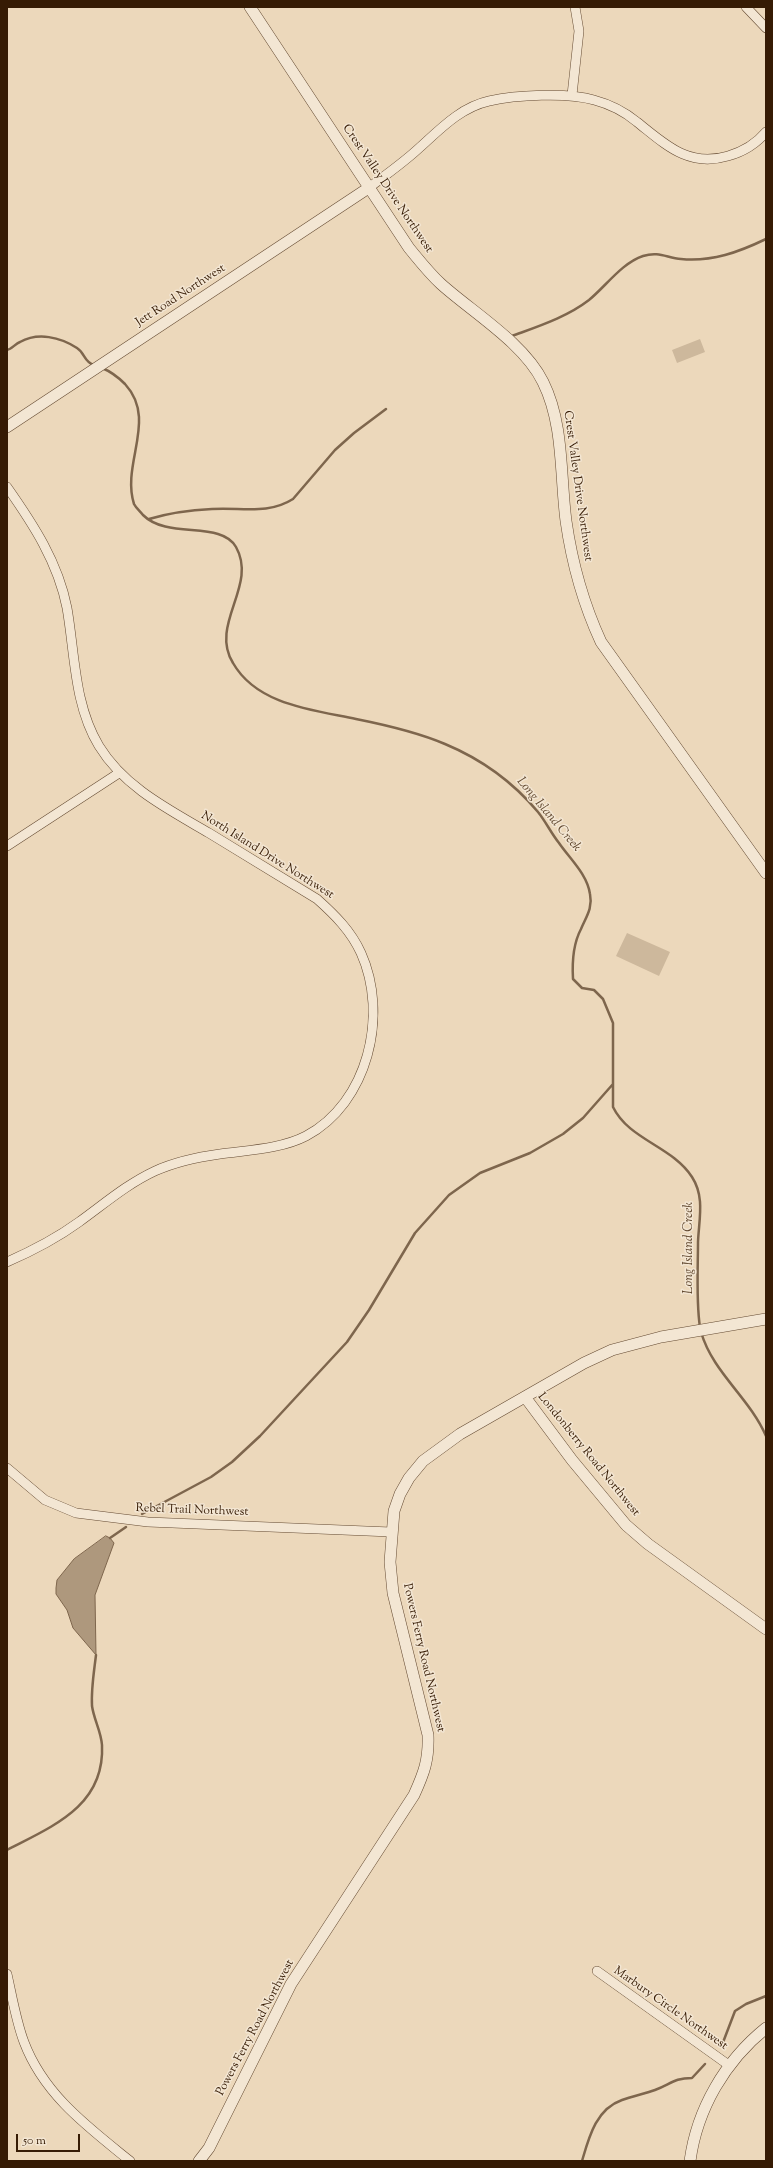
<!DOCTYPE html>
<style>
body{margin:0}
#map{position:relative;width:773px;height:2168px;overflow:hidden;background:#ecd8bb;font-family:"Sorts Mill Goudy",serif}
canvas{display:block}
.frame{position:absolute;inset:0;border:8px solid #361b04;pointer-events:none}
.scale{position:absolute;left:16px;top:2134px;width:64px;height:18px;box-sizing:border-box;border:2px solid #361b04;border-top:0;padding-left:5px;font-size:12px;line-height:14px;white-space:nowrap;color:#361b04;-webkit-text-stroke:3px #f3e6d3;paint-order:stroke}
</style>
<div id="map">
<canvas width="773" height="2168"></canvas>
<div class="frame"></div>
<div class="scale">50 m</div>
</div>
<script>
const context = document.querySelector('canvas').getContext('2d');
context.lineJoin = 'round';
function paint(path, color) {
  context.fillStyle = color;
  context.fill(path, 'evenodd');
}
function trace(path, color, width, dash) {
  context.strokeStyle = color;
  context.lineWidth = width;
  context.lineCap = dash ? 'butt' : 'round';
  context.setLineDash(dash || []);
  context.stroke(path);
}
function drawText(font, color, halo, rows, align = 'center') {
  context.font = font + ' "Sorts Mill Goudy",serif';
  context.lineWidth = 3;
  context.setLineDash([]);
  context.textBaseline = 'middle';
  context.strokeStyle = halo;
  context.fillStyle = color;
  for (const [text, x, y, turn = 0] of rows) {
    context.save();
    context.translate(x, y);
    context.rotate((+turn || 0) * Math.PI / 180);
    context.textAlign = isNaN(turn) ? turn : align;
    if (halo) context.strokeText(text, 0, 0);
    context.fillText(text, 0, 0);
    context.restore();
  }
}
paint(new Path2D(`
 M700,339l5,13 -28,11 -5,-13z
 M627,933l43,19 -11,24 -43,-20z`), '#cdb89c');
const water = new Path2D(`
 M106,1536l4,2 4,5 -19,52 1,60 -23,-27 -6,-18 -11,-16v-6l1,-8 17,-21z`);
paint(water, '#ae987d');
trace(water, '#7e664d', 1);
trace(new Path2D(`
 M512,336c27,-10 55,-19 77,-36 17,-14 33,-37 54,-44 16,-5 24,2 38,3 31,3 58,-7 85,-20
 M7,350c5,-1 8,-6 13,-8 18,-10 40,-5 57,6 8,5 7,14 17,17
 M102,368c10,4 16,9 23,16 33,36 -4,79 9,120 2,4 6,7 9,11 25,25 78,5 93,32 22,39 -27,77 -3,116 24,42 80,47 123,56 30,6 61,13 89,25 36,15 68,38 93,68 8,10 13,21 21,31 11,16 28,31 31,51 3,14 -4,23 -9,35 -8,15 -9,33 -8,50l9,9 12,2 9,9 10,24v84c16,33 59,39 79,70 13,20 7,42 6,65 0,25 -2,61 2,85
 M149,519c20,-6 42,-9 63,-10 29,-2 56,6 81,-10l42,-49 19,-17 32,-24
 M701,1332c12,41 48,65 65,104
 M142,1514l69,-37 21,-15 28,-26 87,-94 22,-32 46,-77 34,-38 31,-22 50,-20 33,-19 20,-16 30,-34
 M110,1538l16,-11
 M7,1850c46,-24 98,-44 95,-105 -1,-14 -8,-25 -10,-39 -1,-17 2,-34 4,-51
 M722,2045l13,-34 11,-7 20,-8
 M582,2161c7,-24 14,-52 40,-61 11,-4 22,-6 33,-10 16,-6 19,-12 37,-12l13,-14`), '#7e664d', 2.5);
const minor = new Path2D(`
 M746,7l20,21
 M572,95l7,-64 -4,-24
 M370,187c13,-10 27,-20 40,-31 25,-21 47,-48 79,-55 26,-6 79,-9 105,-1 15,4 31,12 43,22 28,22 51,46 91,34 14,-4 28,-12 38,-24
 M7,487c26,37 51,75 60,121 8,46 7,97 32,138 25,41 69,63 110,87 36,22 72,44 108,66 18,16 34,32 44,54 28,62 7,150 -55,183 -25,13 -58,14 -86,18 -22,3 -45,8 -65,17 -28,13 -51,33 -76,51 -22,16 -47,29 -72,40
 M7,846l112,-73
 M7,1468l38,32 31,13 72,9 243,10
 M597,1971l133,95
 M7,1974c5,22 9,47 17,68 20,53 64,85 106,119`);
const tertiary = new Path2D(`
 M250,7l159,241c10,12 20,25 32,36 31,28 83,59 102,98 21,42 17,93 23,139 6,42 17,82 35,121l165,231
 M7,427l363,-240
 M525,1397l47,63 54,65 22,19 118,85
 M199,2161l10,-13 82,-164 123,-189c10,-22 15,-35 14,-60l-35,-142 -3,-31 4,-51 6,-17 9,-16 14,-17 37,-27 124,-71 28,-13 49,-13 105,-18
 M690,2161c7,-52 35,-100 76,-133`);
trace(minor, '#644a32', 10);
trace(tertiary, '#644a32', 12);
trace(minor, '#f3e6d3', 9);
trace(tertiary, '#f3e6d3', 11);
drawText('12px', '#361b04', '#f3e6d3', [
 ["Crest Valley Drive Northwest",387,189,56],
 ["Jett Road Northwest",181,296,-33],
 ["Crest Valley Drive Northwest",577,486,82],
 ["North Island Drive Northwest",267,856,32],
 ["Londonberry Road Northwest",588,1455,51],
 ["Rebel Trail Northwest",192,1511,2],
 ["Powers Ferry Road Northwest",423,1658,77],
 ["Marbury Circle Northwest",670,2009,35],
 ["Powers Ferry Road Northwest",256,2028,-62]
]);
drawText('italic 13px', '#60472e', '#f3e6d3', [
 ["Long Island Creek",548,815,50],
 ["Long Island Creek",690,1248,-90]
]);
</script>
